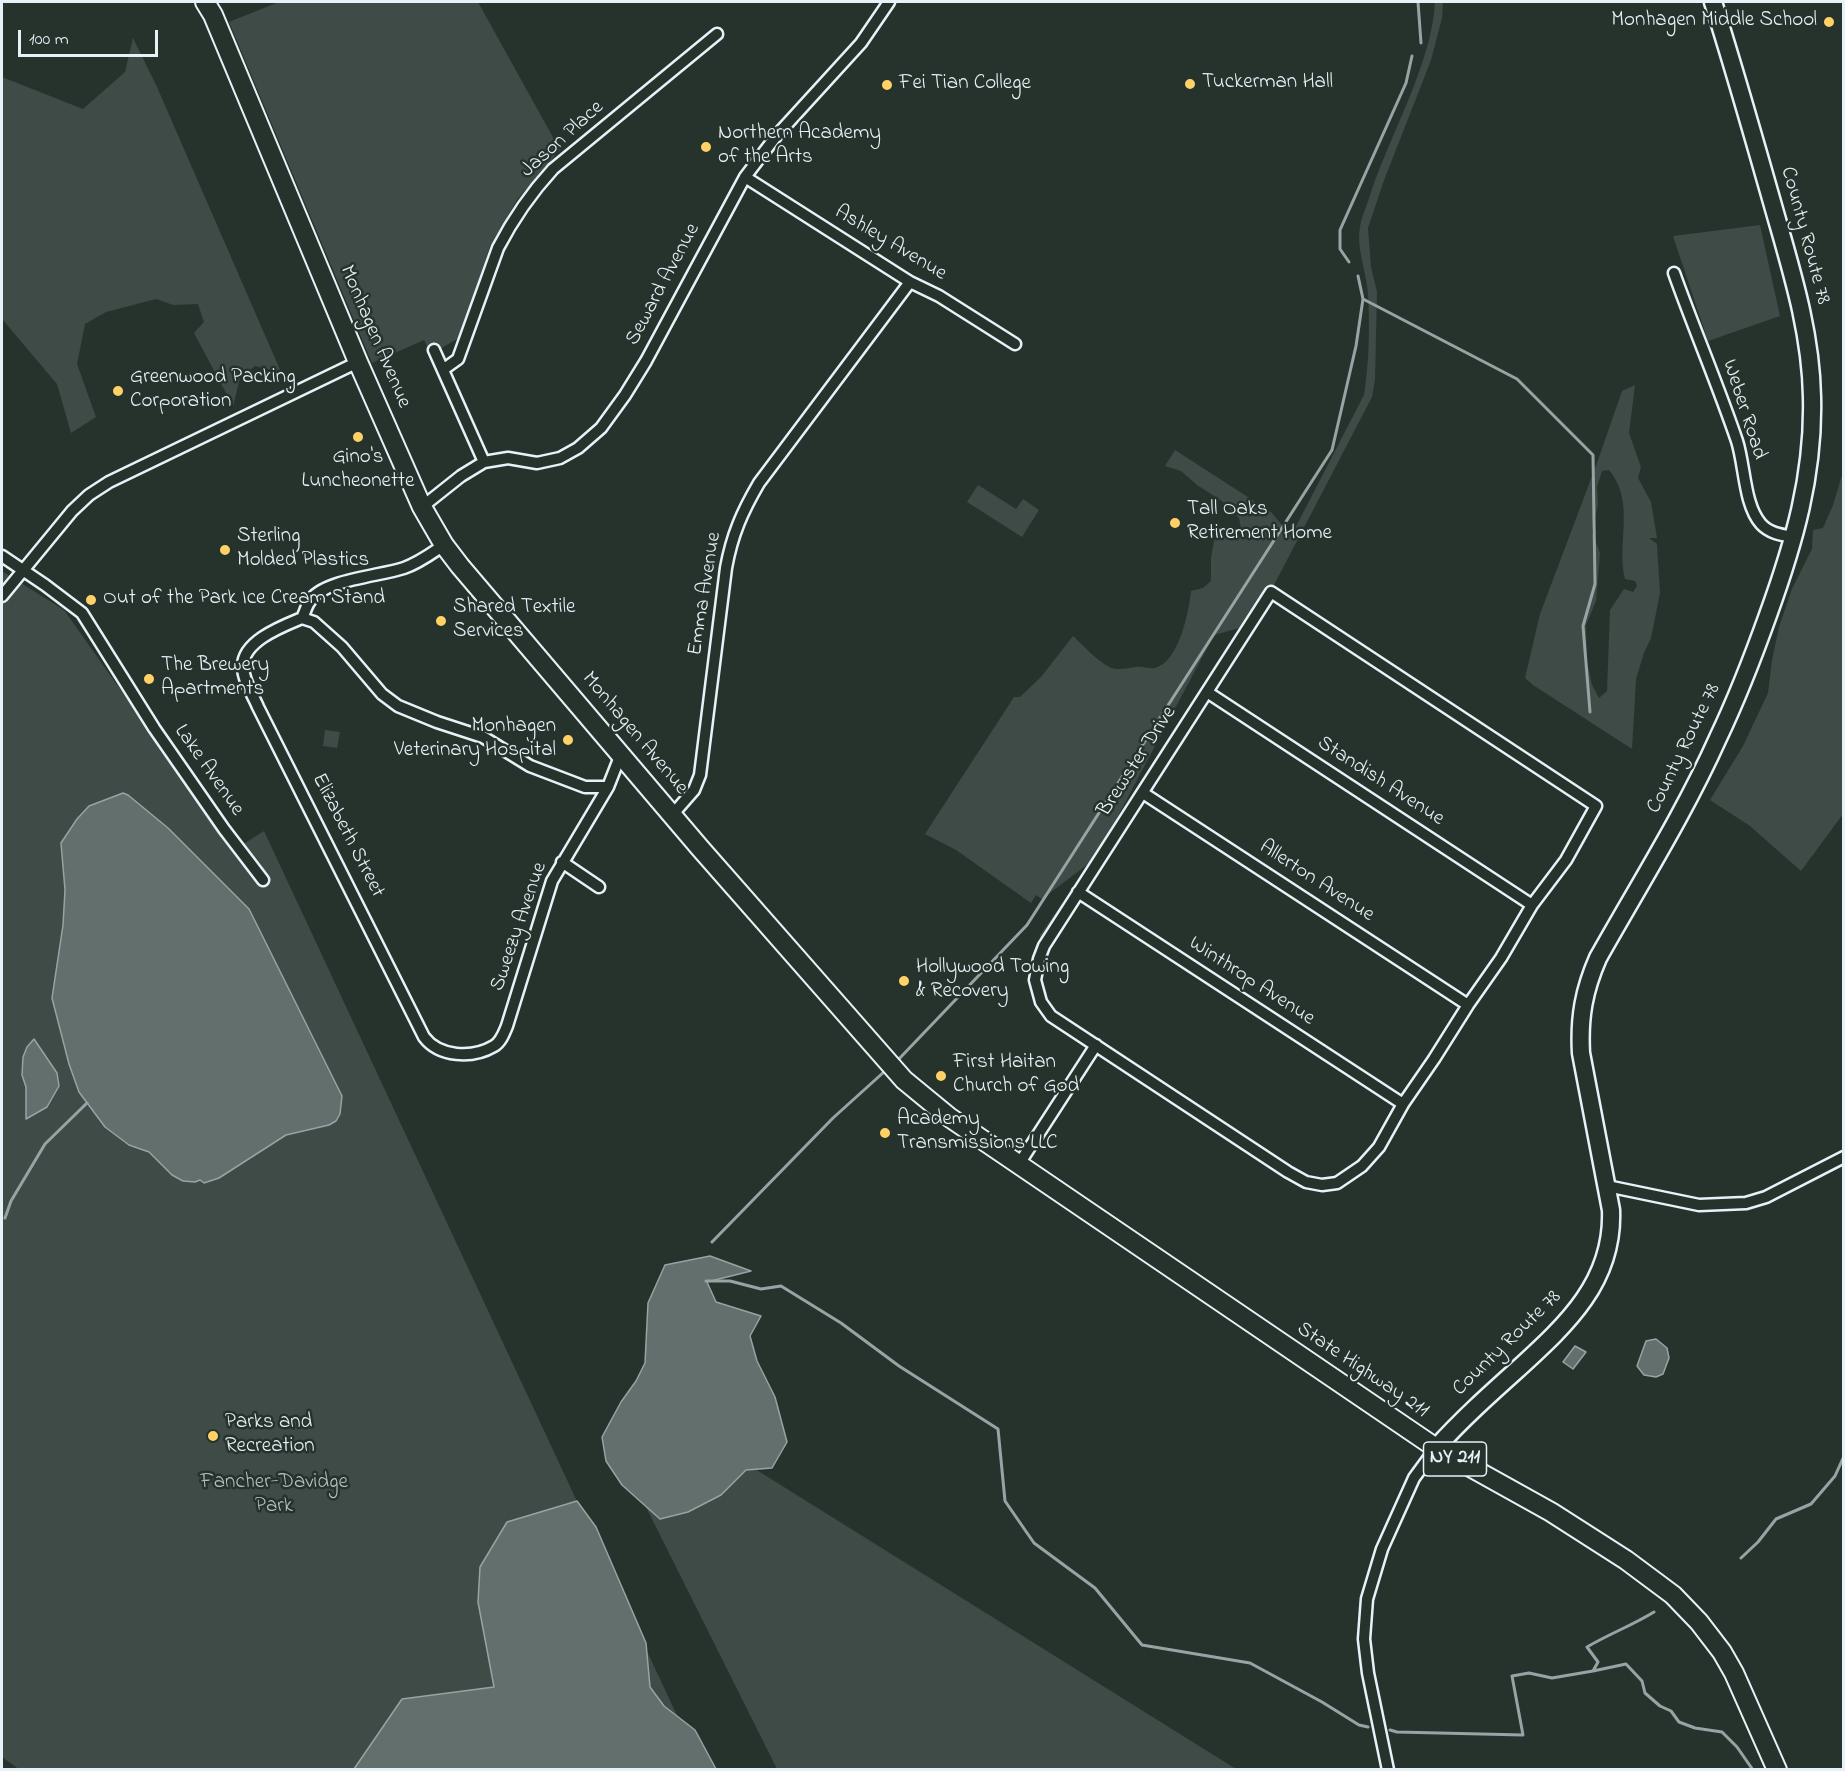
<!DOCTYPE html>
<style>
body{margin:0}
#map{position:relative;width:1845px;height:1771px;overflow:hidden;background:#26332d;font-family:"Indie Flower",sans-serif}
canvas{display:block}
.frame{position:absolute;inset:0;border:3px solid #e8f1f8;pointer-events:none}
.scale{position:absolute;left:18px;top:30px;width:140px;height:27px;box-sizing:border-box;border:3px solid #e8f1f8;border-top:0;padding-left:8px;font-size:18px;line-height:21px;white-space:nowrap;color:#e8f1f8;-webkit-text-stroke:4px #26332d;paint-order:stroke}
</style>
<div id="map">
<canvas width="1845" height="1771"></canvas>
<div class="frame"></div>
<div class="scale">100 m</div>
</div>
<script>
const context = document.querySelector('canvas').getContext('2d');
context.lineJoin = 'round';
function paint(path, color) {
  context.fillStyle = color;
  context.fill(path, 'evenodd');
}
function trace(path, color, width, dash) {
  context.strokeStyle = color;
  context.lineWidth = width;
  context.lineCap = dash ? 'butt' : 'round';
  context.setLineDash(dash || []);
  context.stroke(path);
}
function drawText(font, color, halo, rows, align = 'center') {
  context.font = font + ' "Indie Flower",sans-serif';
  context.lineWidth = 5;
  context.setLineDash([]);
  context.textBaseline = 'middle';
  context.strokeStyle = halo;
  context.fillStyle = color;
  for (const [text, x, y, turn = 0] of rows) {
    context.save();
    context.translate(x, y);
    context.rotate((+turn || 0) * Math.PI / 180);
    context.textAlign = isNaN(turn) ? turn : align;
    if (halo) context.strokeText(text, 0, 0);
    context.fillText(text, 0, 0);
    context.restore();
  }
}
paint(new Path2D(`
 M279,2h199l82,148 -43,50 -27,46 -31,92 -28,16 -7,-14 -52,23 -143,-341z
 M1435,2h8l-1,16 -11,42 -48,123 -15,45 3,39 6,25 -2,87 -3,18 -122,234 -208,311 -2,-2v-5l52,-74 -50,38 -6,-4 -5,8 -75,-53 -31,-16 89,-137h6l21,-20 32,-41c11,10 23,24 36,31 8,4 19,1 27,0 6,-1 13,2 19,1 24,-6 34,-57 36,-77l12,-3 8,-7v-23l3,-17 4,-7 19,-1 4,-5 -2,-10 -17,-17 -25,-16 -16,-14 -16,-5 10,-16 96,62 20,24 73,-141c5,-31 6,-69 4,-100 -1,-23 -12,-46 -8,-68 2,-12 8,-24 11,-35 20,-59 61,-130 64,-190zM1243,627l-133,204 104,-196z
 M133,38l24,49 124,285 -26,-6 -15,12 -7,28 -39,-73 10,-11 -6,-18 -25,1 -17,-6 -50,13 -21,12 -8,40 19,53 -25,16 -14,-49 -55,-65v-242l81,32 42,-37z
 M1760,225l20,91 -72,25 -35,-105z
 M1635,385l-6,48 12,34 -3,11 13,24 6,36h-8l8,6 3,49 -9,45 -7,15 -8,26 -4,70 -99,-64 -8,-7 15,-64 57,-151 25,-72zM1609,470c27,32 7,73 16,109l10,2 2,5 -4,6 -9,-3 -14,21 -3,81 -8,7 -7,-13 -5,-23 -1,-37 10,-24 4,-48 -8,-22 6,-27 -1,-17 5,-16z
 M1843,472v342l-42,57 -51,-45 -40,-26 33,-54 25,-53 4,-33 7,-33 13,-38 20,-40 1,-19 10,-2 10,-23z
 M978,485l38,24 7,-10 16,11 -17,27 -55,-35z
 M2,571l62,39 170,240 30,-19 438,938 -682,1 -18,-13z
 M325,730l15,2 -3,16 -14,-2z
 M755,1469l481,300h-459l-131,-262 14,12 61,-24 25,-25z`), '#3e4b47');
const water = new Path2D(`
 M123,793l5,2 40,33 81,81 93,187 -2,18 -4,7 -7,4 -43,10 -67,43 -15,5 -4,-3 -5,2 -12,-1 -11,-6 -23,-23 -20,-7 -24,-18 -26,-35 -10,-28 -17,-66 11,-73 2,-35 -4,-47 16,-24 12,-13z
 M34,1039l23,34 2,13 -12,21 -21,12v-32l-4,-12 1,-18 4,-10z
 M710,1256l41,15 -44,11 9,20 45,14 -11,20 7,25 18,36 12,45 -15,26 -26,2 -25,25 -33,17 -28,7 -38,-34 -16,-24 -4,-24 19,-35 15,-21 9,-18 3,-60 17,-38z
 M1656,1339l11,9 2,10 -6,16 -7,3 -12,-2 -7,-9 9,-25z
 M1575,1346l11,6 -13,17 -10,-7z
 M577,1501l19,26 50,116 4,44 14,19 31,24 21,39h-362l48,-70 92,-12 -16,-85 2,-35 27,-45z`);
paint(water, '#636f6d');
trace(water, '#98a3a5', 1.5);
trace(new Path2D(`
 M1418,2l3,41
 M1349,262l-9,-13v-19l66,-147 6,-27
 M1363,299l154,80 76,76 2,129 -12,42 7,86
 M897,1061l130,-136 305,-475 24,-104 7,-47 -5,-23
 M5,1218l6,-17 34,-57 42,-41
 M712,1242l121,-124 52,-47
 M706,1281h24l31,8 20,-3 60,37 58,43 99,63 7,72 29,42 61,45 47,57 108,18 72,39 37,23 9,2
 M1741,1558l17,-16 18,-23 35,-15 24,-28 9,-20
 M1593,1671l33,-7 16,17 3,12 15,13 11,5 8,11 16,6 27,4 15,15 16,23
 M1390,1730l7,2 126,3 -11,-59 17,-3 23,5 41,-7 5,-9 -11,-15c22,-13 46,-22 67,-35`), '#98a3a5', 3);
const street = new Path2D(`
 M745,177l165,105 29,14 76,48
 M1674,273c20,56 44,112 63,168 8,25 7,64 24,83 9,10 22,11 34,13
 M434,350l50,112
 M444,369l14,-10 40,-111c15,-29 33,-55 55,-79l164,-135
 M422,507l39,-31 23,-14 24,-4 29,5 23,-5 18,-10 23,-20 24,-33 21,-34 99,-184 32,-42 84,-92 28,-41
 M444,545c-12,8 -25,18 -40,23 -24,8 -82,12 -94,33 -4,5 -5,12 -8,17 -19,8 -60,23 -59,49 0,13 10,28 15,40l166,330c15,20 48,22 70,9 7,-4 10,-13 13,-20l45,-145 56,-94 13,-33
 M2,556l43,29 37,28 72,115 70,101 39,51
 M1271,592l325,214 -30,54 -34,45 -31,53 -33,47 -34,54 -31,45 -24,43 -17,19 -25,17 -15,2 -16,-3 -18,-10 -237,-156 -10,-14 -6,-22 4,-21 5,-13z
 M2,596l70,-85 17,-16 20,-13 249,-120
 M302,618l12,4 28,25 40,47 16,12 39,16 46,15 47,29 55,21h23
 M1207,692l325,213
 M1143,793l325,212
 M673,814l21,-24 6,-15 26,-207c6,-33 16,-56 33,-85l151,-201
 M562,862l37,25
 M1078,892l325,212
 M1019,1164l77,-119
 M1607,1186l92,19 47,-2 20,-6 78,-40
 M1388,1770l-20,-97 -4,-34 3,-40 15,-50 32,-71 22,-30`);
const secondary = new Path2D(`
 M1436,1448c26,-29 54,-54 83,-80 48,-44 95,-87 92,-158l-30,-157c-2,-36 3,-63 17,-95 41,-73 86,-144 120,-220 19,-40 35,-81 50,-123 26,-72 46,-140 44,-218 -1,-67 -22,-131 -40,-195 -19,-67 -38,-134 -59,-200`);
const primary = new Path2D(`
 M205,2l8,13 145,347 64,145 22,38 16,21 240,282 204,232 45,37 487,331 115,64 75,48 47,35 26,27 23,30 12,21 43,97`);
trace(street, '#e8f1f8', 15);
trace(secondary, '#e8f1f8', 21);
trace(primary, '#e8f1f8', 22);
trace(street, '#26332d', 10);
trace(secondary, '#26332d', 16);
trace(primary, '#26332d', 18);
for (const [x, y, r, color] of [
 [1829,22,6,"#ffd166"],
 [1190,84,6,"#ffd166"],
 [887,85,6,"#ffd166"],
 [706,147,6,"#ffd166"],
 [118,391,6,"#ffd166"],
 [358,437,6,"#ffd166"],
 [1175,523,6,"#ffd166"],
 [225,550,6,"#ffd166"],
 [91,600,6,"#ffd166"],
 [441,621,6,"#ffd166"],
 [149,679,6,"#ffd166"],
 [568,740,6,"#ffd166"],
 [904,981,6,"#ffd166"],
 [941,1076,6,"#ffd166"],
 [885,1133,6,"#ffd166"],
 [213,1436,6,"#ffd166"]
]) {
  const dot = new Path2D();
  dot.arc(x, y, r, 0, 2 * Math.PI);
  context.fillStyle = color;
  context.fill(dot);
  trace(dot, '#26332d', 2);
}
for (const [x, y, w] of [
 [1455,1459,63]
]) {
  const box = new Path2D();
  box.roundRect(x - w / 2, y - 17, w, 34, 4.5);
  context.fillStyle = '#26332d';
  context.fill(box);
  trace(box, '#e8f1f8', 1.5);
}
drawText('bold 20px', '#e8f1f8', null, [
 ["NY 211",1455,1459]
]);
drawText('21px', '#e8f1f8', '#26332d', [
 ["Monhagen Middle School",1817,22,"right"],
 ["Tuckerman Hall",1202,84],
 ["Fei Tian College",899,85],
 ["Northern Academy",718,135],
 ["of the Arts",718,159],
 ["Greenwood Packing",130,379],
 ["Corporation",130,403],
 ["Gino's",358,459,"center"],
 ["Luncheonette",358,483,"center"],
 ["Tall Oaks",1187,511],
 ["Retirement Home",1187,535],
 ["Sterling",237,538],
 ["Molded Plastics",237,562],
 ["Out of the Park Ice Cream Stand",103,600],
 ["Shared Textile",453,609],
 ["Services",453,633],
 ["The Brewery",161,667],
 ["Apartments",161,691],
 ["Monhagen",556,728,"right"],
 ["Veterinary Hospital",556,752,"right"],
 ["Hollywood Towing",916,969],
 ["& Recovery",916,993],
 ["First Haitan",953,1064],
 ["Church of God",953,1088],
 ["Academy",897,1121],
 ["Transmissions LLC",897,1145],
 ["Parks and",225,1424],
 ["Recreation",225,1448]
], 'left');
drawText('21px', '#e8f1f8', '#26332d', [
 ["Jason Place",563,140,-42],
 ["County Route 78",1804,236,75],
 ["Ashley Avenue",890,244,31],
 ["Seward Avenue",664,285,-62],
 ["Monhagen Avenue",374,337,67],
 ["Weber Road",1743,410,72],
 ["Emma Avenue",706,594,-81],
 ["Monhagen Avenue",634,734,50],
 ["County Route 78",1685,749,-64],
 ["Brewster Drive",1138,762,-57],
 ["Lake Avenue",208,771,55],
 ["Standish Avenue",1380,782,33],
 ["Elizabeth Street",347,836,63],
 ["Allerton Avenue",1316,882,33],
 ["Sweezy Avenue",520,927,-71],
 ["Winthrop Avenue",1251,982,33],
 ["County Route 78",1508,1344,-44],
 ["State Highway 211",1362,1371,34]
]);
drawText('21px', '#b5bfc3', '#26332d', [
 ["Fancher-Davidge",274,1484],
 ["Park",274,1508]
]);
</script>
